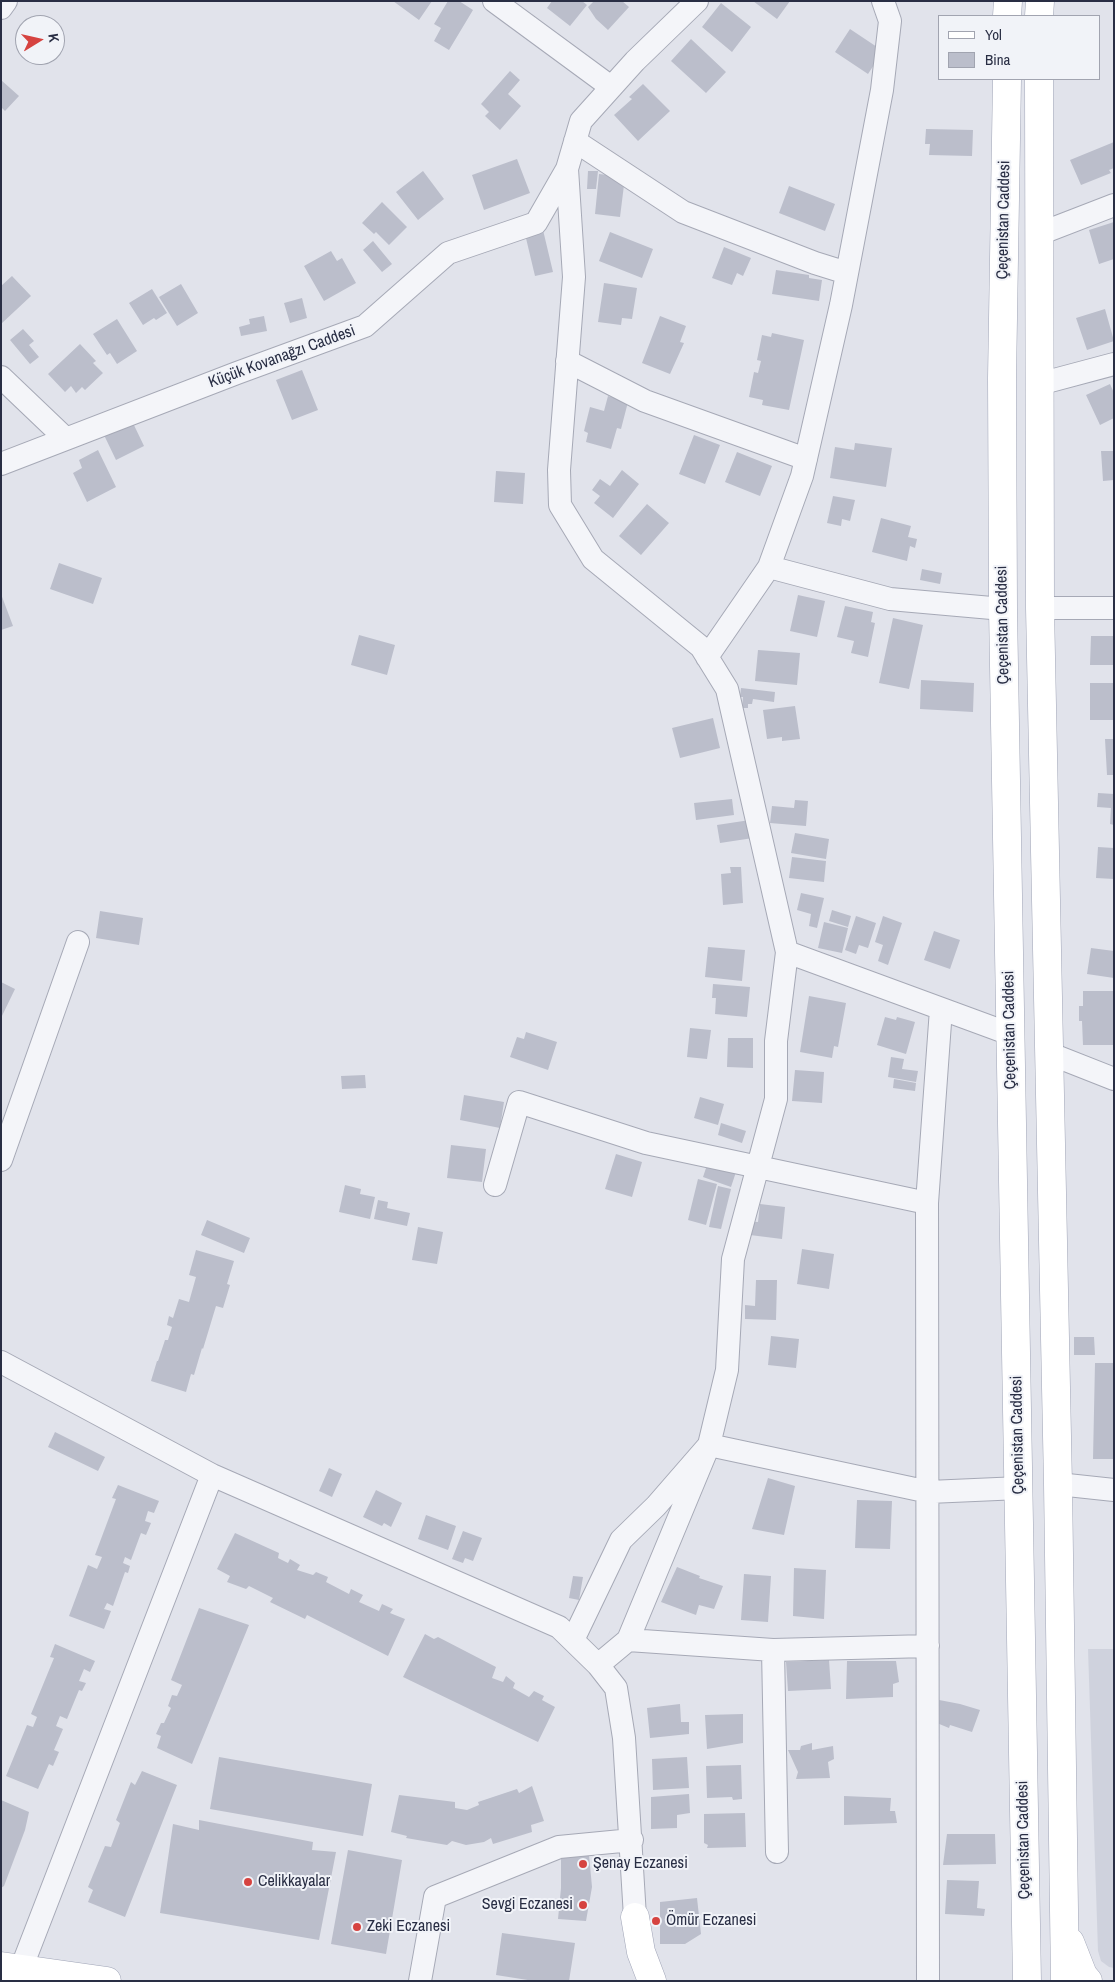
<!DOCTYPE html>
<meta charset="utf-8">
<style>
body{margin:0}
#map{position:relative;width:1115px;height:1982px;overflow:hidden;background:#e1e3eb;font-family:"Archivo Narrow",sans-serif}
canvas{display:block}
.frame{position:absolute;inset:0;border:2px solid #292e44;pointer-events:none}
.legend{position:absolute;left:938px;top:15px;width:162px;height:65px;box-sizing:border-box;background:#f1f3f8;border:1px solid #a1a4b0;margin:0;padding:6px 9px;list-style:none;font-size:15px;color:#292e44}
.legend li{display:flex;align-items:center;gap:10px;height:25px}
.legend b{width:25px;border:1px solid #a1a4b0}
.north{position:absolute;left:15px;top:15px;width:50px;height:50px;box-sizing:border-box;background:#f1f3f8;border:1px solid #a1a4b0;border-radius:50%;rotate:81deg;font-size:14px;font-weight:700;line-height:20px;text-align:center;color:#292e44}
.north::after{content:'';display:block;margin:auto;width:18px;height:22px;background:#d64340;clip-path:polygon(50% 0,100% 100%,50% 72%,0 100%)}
</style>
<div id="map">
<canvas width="1115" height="1982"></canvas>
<div class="frame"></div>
<ul class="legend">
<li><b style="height:6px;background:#fff"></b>Yol</li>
<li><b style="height:14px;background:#bbbecb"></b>Bina</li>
</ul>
<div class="north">K</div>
</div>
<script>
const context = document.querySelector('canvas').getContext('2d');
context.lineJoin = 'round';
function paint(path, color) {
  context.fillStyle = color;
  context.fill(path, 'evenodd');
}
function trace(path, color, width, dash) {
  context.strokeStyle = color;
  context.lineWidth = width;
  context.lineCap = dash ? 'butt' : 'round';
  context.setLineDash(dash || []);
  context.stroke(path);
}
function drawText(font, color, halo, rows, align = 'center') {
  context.font = font + ' "Archivo Narrow",sans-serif';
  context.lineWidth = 4;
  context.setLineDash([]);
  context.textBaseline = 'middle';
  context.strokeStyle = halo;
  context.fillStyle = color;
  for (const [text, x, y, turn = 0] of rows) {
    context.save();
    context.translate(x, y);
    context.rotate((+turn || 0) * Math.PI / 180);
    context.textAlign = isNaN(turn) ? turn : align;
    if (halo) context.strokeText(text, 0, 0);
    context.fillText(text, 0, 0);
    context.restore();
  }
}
paint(new Path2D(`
 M1088,1649h26v319l-5,-1 -8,-6 -3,-10z`), '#cfd2dd');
paint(new Path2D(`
 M393,1h39l-13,19z
 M448,1h11l14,9 -24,40 -15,-9 7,-13 -7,-4z
 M552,1h30l5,4 -17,21 -23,-18z
 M594,1h28l7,6 -21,23 -12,-11 -8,-12z
 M753,1h37l-13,18z
 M721,3l30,24 -19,25 -30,-25z
 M850,29l33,22 -15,23 -33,-22z
 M691,39l35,33 -20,21 -35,-32z
 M510,71l10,9 -12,14 13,12 -21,24 -15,-14 4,-4 -8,-8z
 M1,80l18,16 -14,15 -4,-4z
 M643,84l27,27 -32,30 -24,-26 18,-16 -3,-2z
 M926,129l47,1 -1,26 -43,-1 1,-11h-5z
 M1114,142v26l-5,2 2,3 -30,12 -11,-25z
 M517,159l13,34 -46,17 -12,-35z
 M423,171l21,28 -26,21 -22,-28z
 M588,171h10l-2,18h-9z
 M599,174l26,3 -5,40 -25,-3z
 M789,186l46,18 -10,27 -46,-18z
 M382,202l25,25 -18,18 -13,-13 -2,2 -12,-11z
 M1114,222v37l-15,5 -10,-34z
 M543,230l10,42 -18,4 -10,-42z
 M610,232l43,17 -11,29 -43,-17z
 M373,241l19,23 -10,8 -19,-22z
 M724,247l27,11 -8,18 -6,-3 -5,12 -20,-7z
 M331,251l6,10 5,-3 14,25 -32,18 -20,-35z
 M776,270l33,5v3l13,2 -3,21 -47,-7z
 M12,276l19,20 -30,28v-38z
 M604,283l33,5 -5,31 -10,-1 -1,7 -23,-3z
 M181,284l17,29 -21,13 -18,-29z
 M152,289l15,24 -11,7 -2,-2 -11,7 -14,-22z
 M302,298l5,20 -17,5 -6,-20z
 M1105,309l9,32 -27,9 -11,-32z
 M264,316l3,15 -26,5 -2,-9 11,-3 -1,-5z
 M660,316l26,10 -6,16 4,1 -14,31 -28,-11z
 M117,319l20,32 -20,13 -7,-11 -3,2 -14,-21z
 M23,329l11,12 -5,4 10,12 -9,7 -20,-24z
 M772,333l32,7 -15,70 -27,-5 1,-5 -14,-3 5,-25 4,1 3,-12 -4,-1 5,-25 9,2z
 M80,344l16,17 -3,2 10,10 -18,17 -3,-3 -6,6 -5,-7 -6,6 -17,-18z
 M302,370l16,40 -26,10 -16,-40z
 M1110,384l4,9v25l-14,7 -14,-30z
 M608,396l20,6 -7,27 -4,-1 -6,21 -25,-7 2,-9 -4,-2 6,-24 14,4z
 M132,421l12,25 -28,14 -12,-25z
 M694,435l26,10 -15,39 -26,-10z
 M855,443l37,5 -6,39 -56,-9 5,-31 19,3z
 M98,450l18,37 -29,15 -14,-29 9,-5 -3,-8z
 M1101,451h13v29l-11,1z
 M737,452l35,14 -12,30 -35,-14z
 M622,470l17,14 -26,34 -19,-15 6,-7 -8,-6 8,-11 10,7z
 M496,471l29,2 -2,31 -29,-2z
 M833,496l22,4 -5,21 -8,-2 -1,7 -14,-3z
 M647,504l22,19 -28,32 -22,-19z
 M881,518l30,8 -3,11 9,2 -2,9 -5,-2 -3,15 -35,-9z
 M59,563l43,15 -9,26 -43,-15z
 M922,569l20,4 -2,11 -20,-4z
 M1,594l12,32 -12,4z
 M798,595l27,6 -8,36 -27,-6z
 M845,606l28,6 -2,10 4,1 -7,34 -17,-4 3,-12 -17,-4z
 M893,618l30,7 -14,64 -30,-6z
 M359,635l36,10 -8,30 -36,-10z
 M1091,636h23v29h-24z
 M758,650l42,3 -3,32 -42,-4z
 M921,680l53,3 -1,29 -53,-3z
 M1090,683h24v37h-24z
 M741,688l34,4 -1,10 -21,-3 -1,5h-4v4h-6l1,-11h-3z
 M795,706l5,33 -18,2v-4l-15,2 -4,-29z
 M713,718l7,30 -40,10 -8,-30z
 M1105,739h9v36h-7z
 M1098,793l16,1v31l-4,-1 1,-16 -14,-1z
 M732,799l2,16 -38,5 -2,-17z
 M795,800l13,1 -2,25 -36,-3 2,-17 22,2z
 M750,820l3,18 -33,5 -3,-18z
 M795,833l34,6 -3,20 -35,-6z
 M1098,847l16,1v31l-18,-1z
 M792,857l34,4 -2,21 -35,-4z
 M730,867h11l2,36 -20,2 -2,-31 10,-1z
 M801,893l23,5 -7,30 -8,-2 2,-12 -14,-4z
 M832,910l19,6 -3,11 -19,-6z
 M100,911l43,7 -4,27 -43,-7z
 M856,916l20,7 -8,25 -9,-3 -3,9 -11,-4z
 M883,916l19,7 -14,42 -10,-4 5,-16 -8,-3z
 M824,922l24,6 -6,25 -24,-5z
 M934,931l26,9 -10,29 -26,-9z
 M708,947l37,3 -3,31 -37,-4z
 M1091,948l23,3v27l-27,-4z
 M1,982l14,7 -14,29z
 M713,984l37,3 -3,30 -32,-3 1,-16h-4z
 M1083,991h31v54h-31l-1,-24h-3v-15h4z
 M809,996l37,7 -8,44 -4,-1 -2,12 -32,-6z
 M885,1017l11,3 1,-3 18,5 -9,32 -29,-9z
 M690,1028l21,2 -4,29 -20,-2z
 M526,1032l31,10 -9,28 -38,-13 7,-20 7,2z
 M728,1038h25v30l-26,-1z
 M891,1057l13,2 -2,10 16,2 -2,11 -28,-5z
 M795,1070l29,2 -2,31 -30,-2z
 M365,1075l1,13 -24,1 -1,-13z
 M894,1079l22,4 -1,8 -22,-3z
 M464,1095l40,7 -4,26 -40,-8z
 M700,1097l24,7 -6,21 -24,-7z
 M721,1123l25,8 -4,12 -24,-8z
 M451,1145l35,4 -4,33 -35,-4z
 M616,1154l26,8 -10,35 -27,-8z
 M709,1159l28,10 -6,18 -28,-10z
 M698,1179l19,5 -11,41 -18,-5z
 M345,1185l16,4 -1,5 15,3 -5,22 -31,-7z
 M718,1186l13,3 -10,40 -12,-2z
 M378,1200l10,2 -1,6 23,5 -3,13 -33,-7z
 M760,1204l25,3 -3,32 -40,-5 2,-13 14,1z
 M207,1220l43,18 -6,15 -43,-18z
 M418,1227l25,5 -6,32 -25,-4z
 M802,1249l32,5 -5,35 -32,-5z
 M196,1250l38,11 -7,23 3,1 -7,23 -7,-2 -13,43 -1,-1 -8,27 -3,-1 -5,18 -35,-11 6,-20h1l7,-21h3l4,-13 -5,-2 2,-9 4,2 6,-19 10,3 7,-25 -7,-2z
 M756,1280h21l-1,40 -31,-1v-14l10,1z
 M771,1336l28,3 -3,29 -28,-3z
 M1074,1337h20l1,18h-21z
 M1095,1363h19v96h-21z
 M55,1432l50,25 -7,14 -50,-24z
 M329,1468l13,6 -10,23 -13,-6z
 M768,1478l27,8 -11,49 -32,-6z
 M118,1485l41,16 -5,12 -6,-2 -3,10 6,2 -5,12 -5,-2 -10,27 -6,-3 -2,6 7,3 -2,7 -3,-1 -12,34 -6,-3 -3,6 7,2 -7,18 -35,-13 19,-51 9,4 5,-12 -7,-2 21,-56 -4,-1z
 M376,1490l26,13 -11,24 -7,-4 -2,3 -19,-9z
 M857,1500l35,1 -2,48 -35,-1z
 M426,1515l30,11 -8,24 -30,-11z
 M463,1531l19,7 -9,23 -8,-3 -2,5 -11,-4z
 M235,1533l44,20 -1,5 10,5 2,-4 10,6 -3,5 16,5 3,-3 12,5 -2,5 23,12 2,-5 12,6 -4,7 20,9 3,-7 11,5 -3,4 15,6 -17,37 -81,-41 -2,4 -35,-17 3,-4 -24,-12 -3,3 -19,-7 3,-6 -13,-7z
 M677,1567l23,9 -1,2 24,8 -9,23 -15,-4 -3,10 -35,-13z
 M794,1568l32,2 -2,49 -31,-3z
 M744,1574l27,2 -3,46 -27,-2z
 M573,1576l10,1 -4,23 -10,-2z
 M199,1608l50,17 -57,139 -35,-16 4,-12 -5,-2 5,-11h3l7,-15 -3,-2 4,-11 5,1 5,-11 -11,-5z
 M425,1634l9,5 4,-2 58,30 -4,11 11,4 3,-6 9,7 -2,5 16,9 5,-6 10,5 -2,4 13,7 -17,35 -135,-65z
 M55,1644l40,17 -5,11 -6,-3 -5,12 7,2 -4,8 -3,-1 -12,29 -7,-3 -4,10 7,3 -9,21 5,2 -6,14 -4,-2 -11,25 -32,-13 21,-51 6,2 4,-10 -6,-3 23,-56 -4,-1z
 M829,1660l2,29 -43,2 -2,-29z
 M847,1661h49l3,21 -6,2v13l-47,2z
 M934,1699l26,5 20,6 -8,22 -22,-7 -1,3 -17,-7z
 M680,1704l1,18h8v12l-39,4 -3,-30z
 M743,1714v29l-36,6 -2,-34z
 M812,1743v7l21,-4 1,13 -6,3 2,16 -34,1 2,-7 -10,-22h12l1,-4z
 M219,1757l153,27 -9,52 -153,-27z
 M687,1757l2,31 -36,2 -1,-31z
 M741,1765l1,34 -9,1 -1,-3 -25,1 -1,-32z
 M142,1771l35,14 -52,132 -37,-15 5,-12 -5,-3 17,-41 6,1 9,-24 -4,-3 15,-38 4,3z
 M532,1786l12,35 -13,4 1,7 -39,12 -2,-6 -7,4 -18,3 -14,-4 -5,4 -41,-7 1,-2 -16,-4 8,-37 56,7v6l12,2 12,-5 -1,-3 39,-13 2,4z
 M689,1794l1,19 -13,2v13l-26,1v-32z
 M844,1796l47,2 -1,13h5l2,12 -53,2z
 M1,1800l28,12 -4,18 -21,56 -3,2z
 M745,1813l1,34 -39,1 1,-3 -4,-2v-29z
 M199,1820l114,22 -1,8 24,2 -17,88 -159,-27 13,-89 26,6z
 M947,1834h48l1,30 -53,1z
 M348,1850l54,10 -16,94 -55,-10z
 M589,1855l3,32 -6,34 -28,-2 3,-31v-32z
 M947,1880l32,1 -2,27 8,1 -1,7 -39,-2z
 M697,1898l4,36 -16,10h-25v-42z
 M502,1933l73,10 -6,38h-35l-38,-6z`), '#bbbecb');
const minor = new Path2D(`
 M494,1l117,86
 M1,8l5,-7
 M575,141l108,71 132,51 32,10
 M567,169l7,108 -15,193 1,35 33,54 108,88 26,42 60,263 -11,89v58l-43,160 -6,111 -18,75 220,47 91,-4
 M1039,234l75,-29
 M567,361l78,40 161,58
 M1,377l65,62
 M1039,384l75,-20
 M1,464l236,-91 128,-47 83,-73 88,-30 31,-54 14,-48 54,-60 62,-60
 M769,567l121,32 113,10
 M1040,608h74
 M707,657l62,-90 33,-91 39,-171 41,-215 8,-69 -7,-20
 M787,952l223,82
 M1048,1053l66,26
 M1,1160l77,-218
 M495,1185l24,-83 127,41 281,60
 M1,1362l211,113 347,152 39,38 18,23 8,50 11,179
 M1058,1484l56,6
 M573,1640l48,-100 35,-34 53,-61 -81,195 -30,25
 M628,1640l145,10 155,-4
 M773,1650l4,202
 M21,1969l191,-494
 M420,1981l15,-84 124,-50 73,-7
 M928,1981l-1,-778 14,-194`);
const major = new Path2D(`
 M1007,16l1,-15
 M1039,16l1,-15
 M1007,79l-5,299 1,231 24,1372
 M1039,79l1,529 18,876 7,497
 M635,1917l6,35 11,29
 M1070,1942l13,33 5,6
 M1,1966l106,15`);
trace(minor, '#a6a9b6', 24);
trace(major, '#a0a5b7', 29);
trace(minor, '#f4f5f9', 22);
trace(major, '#fff', 28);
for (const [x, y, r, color] of [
 [583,1864,5,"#d64340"],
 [248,1882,5,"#d64340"],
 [583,1905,5,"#d64340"],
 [656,1921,5,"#d64340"],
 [357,1927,5,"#d64340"]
]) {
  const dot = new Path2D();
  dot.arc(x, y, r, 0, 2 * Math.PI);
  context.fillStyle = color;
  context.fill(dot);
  trace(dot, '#f1f3f8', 2);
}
drawText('16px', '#292e44', '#f1f3f8', [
 ["Çeçenistan Caddesi",1004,220,-89],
 ["Küçük Kovanağzı Caddesi",282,357,-20],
 ["Çeçenistan Caddesi",1003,625,-91],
 ["Çeçenistan Caddesi",1010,1030,-91],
 ["Çeçenistan Caddesi",1018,1435,-91],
 ["Çeçenistan Caddesi",1024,1840,-91]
]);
drawText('16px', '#292e44', '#f1f3f8', [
 ["Şenay Eczanesi",593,1864],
 ["Celikkayalar",258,1882],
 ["Sevgi Eczanesi",573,1905,"right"],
 ["Ömür Eczanesi",666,1921],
 ["Zeki Eczanesi",367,1927]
], 'left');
</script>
